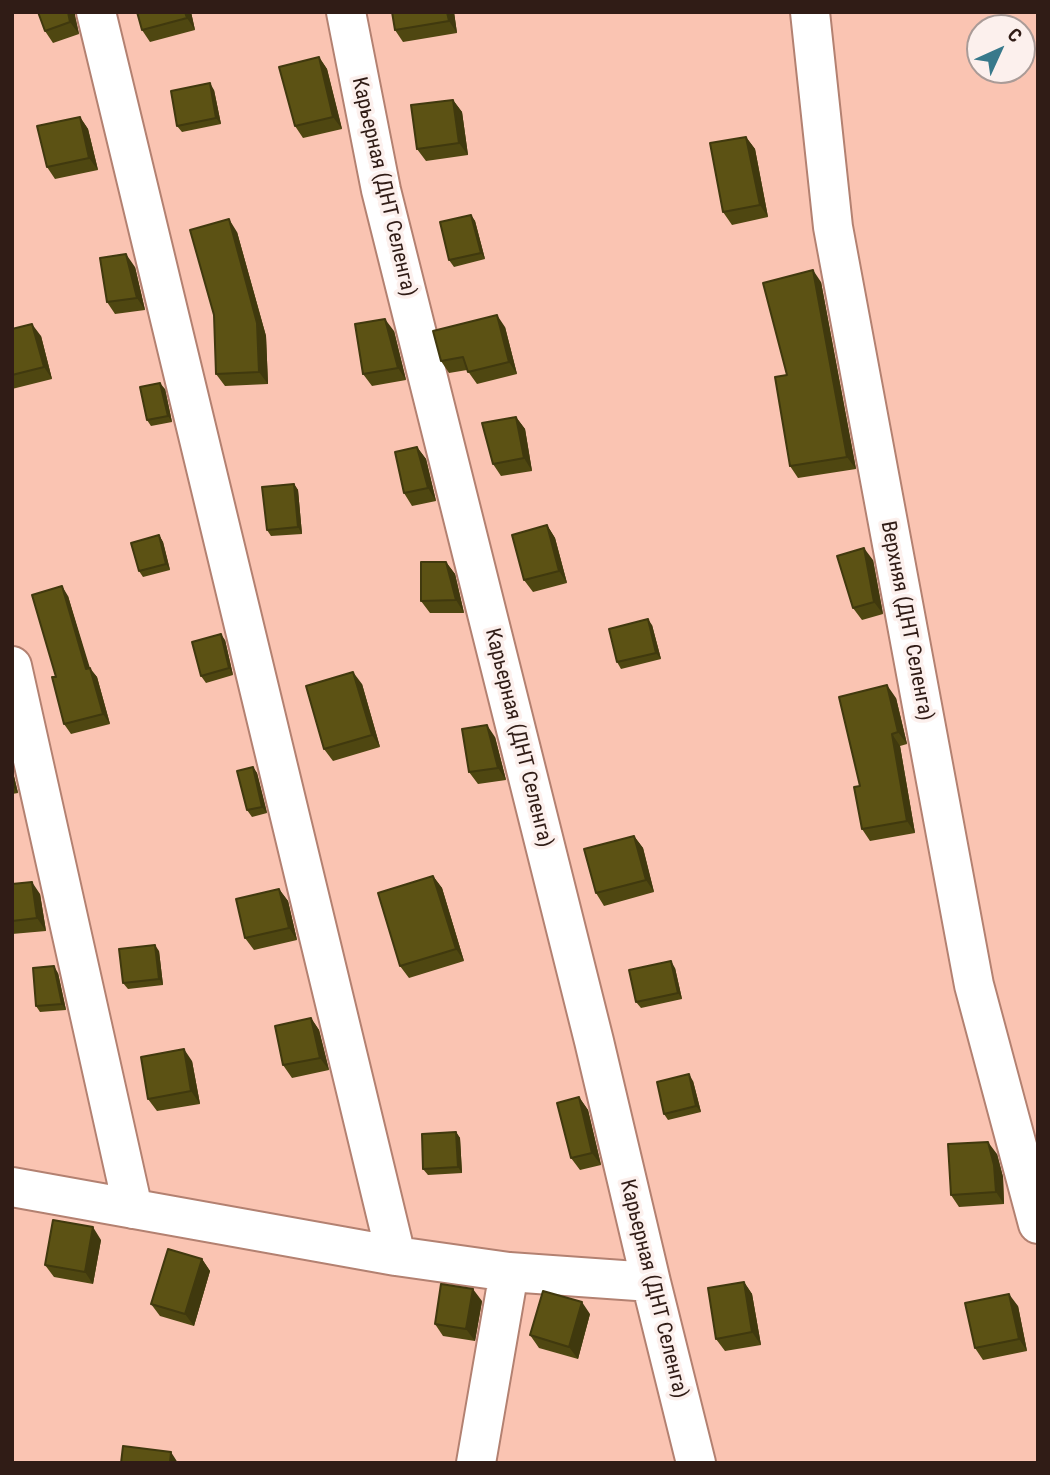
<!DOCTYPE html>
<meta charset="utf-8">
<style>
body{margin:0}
#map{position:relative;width:1050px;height:1475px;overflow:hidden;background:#fac4b2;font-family:"Roboto Condensed",sans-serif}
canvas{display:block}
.frame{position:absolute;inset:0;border:14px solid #301c16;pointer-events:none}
.north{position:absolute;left:966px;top:14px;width:70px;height:70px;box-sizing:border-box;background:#fcf0ed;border:2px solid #aa9b97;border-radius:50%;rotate:45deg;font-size:19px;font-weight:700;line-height:28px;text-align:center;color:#301c16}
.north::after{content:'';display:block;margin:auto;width:24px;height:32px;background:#38798b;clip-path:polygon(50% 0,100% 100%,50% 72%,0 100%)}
</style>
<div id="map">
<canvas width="1050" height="1475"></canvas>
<div class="frame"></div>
<div class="north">С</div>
</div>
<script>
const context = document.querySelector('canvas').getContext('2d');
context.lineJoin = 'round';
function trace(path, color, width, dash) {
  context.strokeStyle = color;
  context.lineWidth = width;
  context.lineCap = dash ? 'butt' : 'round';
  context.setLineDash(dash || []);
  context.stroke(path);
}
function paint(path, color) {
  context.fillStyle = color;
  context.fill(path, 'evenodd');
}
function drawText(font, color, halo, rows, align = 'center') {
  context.font = font + ' "Roboto Condensed",sans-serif';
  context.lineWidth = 7;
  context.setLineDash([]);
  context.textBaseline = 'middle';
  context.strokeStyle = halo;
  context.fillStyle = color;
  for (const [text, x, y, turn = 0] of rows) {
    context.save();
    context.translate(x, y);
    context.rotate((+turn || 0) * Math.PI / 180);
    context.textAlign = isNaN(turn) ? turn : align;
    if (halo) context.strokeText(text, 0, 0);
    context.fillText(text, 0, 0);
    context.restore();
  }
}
const street = new Path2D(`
 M96,12l300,1244
 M346,12l35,178 213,851 57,241 45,181
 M810,12l23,215 141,758 64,239
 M12,666l121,543
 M12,1187l384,69 113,16 142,10
 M476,1463l33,-191`);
trace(street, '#b38171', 42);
trace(street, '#fff', 38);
paint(new Path2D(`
 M191,12l4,18 -45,12 -8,-12z
 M392,12h62l3,21 -54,9 -8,-12z
 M75,16l4,18 -26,9 -8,-12z
 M319,57l8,12 15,60 -39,9 -8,-12z
 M214,90l7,34 -39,8 -5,-6z
 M453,100l9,12 6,43 -42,6 -9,-12z
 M80,117l8,12 10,41 -43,9 -8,-12z
 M746,137l9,12 13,68 -36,8 -9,-13z
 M471,215l4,6 10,38 -31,8 -5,-7z
 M237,232l29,104 2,48 -43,2 -9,-12z
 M135,267l10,43 -30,4 -8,-12z
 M821,282l35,187 -58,9 -8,-12 -3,-91z
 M505,327l12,47 -40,10 -10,-14 -18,3 -8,-12z
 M12,329l29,7 11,43 -40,10z
 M394,331l12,49 -34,6 -9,-12z
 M165,389l7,33 -21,4 -4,-6z
 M516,417l9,12 7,42 -31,5 -8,-12z
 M417,447l9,12 10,42 -24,5 -8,-13z
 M294,484l4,6 4,44 -31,2 -4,-6z
 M547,525l8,13 12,45 -34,9 -9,-12z
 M159,535l4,7 7,28 -27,7 -4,-6z
 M873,560l10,54 -21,6 -9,-12z
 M446,562l9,12 9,39h-34l-9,-12z
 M68,596l21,72 8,9 13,47 -39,10 -7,-10z
 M652,625l9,34 -40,10 -4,-7z
 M225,640l8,35 -27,8 -5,-7z
 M362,684l18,63 -47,14 -9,-12z
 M896,698l11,46 -7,2 15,87 -45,8 -8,-12 -2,-43z
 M495,737l11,43 -28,4 -9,-12z
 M253,767l4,6 10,40 -15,4 -5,-7z
 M12,768l6,25 -6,1z
 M634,836l9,12 11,44 -50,14 -8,-13z
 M433,876l9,12 22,73 -55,17 -9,-12z
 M12,884l28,10 6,37 -34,3z
 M279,889l9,12 9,39 -43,10 -9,-12z
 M159,951l4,34 -35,4 -5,-6z
 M675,968l7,31 -41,9 -5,-6z
 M58,973l8,37 -26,2 -4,-6z
 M311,1018l8,12 10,40 -37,8 -9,-13z
 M192,1061l8,43 -43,7 -9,-12z
 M693,1081l8,31 -33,8 -4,-6z
 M579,1097l9,13 13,55 -21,5 -9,-12z
 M456,1132l4,6 2,35 -34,2 -5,-6z
 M997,1154l6,23 1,27 -45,3 -8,-12z
 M101,1240l-8,44 -39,-7 -9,-12z
 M202,1259l8,12 -16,55 -34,-10 -9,-12z
 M744,1282l8,12 9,51 -36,6 -9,-12z
 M482,1301l-7,40 -32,-5 -8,-12z
 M1018,1306l9,45 -44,9 -8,-12z
 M590,1314l-12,45 -39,-11 -9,-13z`), '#4f4711');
paint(new Path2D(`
 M68,12h7v4l4,18 -9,-12z
 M185,12h6l4,18 -8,-12z
 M447,12h7l3,21 -8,-12z
 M319,57l8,12 15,60 -9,-12z
 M210,83l4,7 7,34 -5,-6z
 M453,100l9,12 6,43 -9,-12z
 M80,117l8,12 10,41 -9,-12z
 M746,137l9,12 13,68 -8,-12z
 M471,215l4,6 10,38 -4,-6z
 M229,219l8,13 29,104 2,48 -9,-12z
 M126,254l9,13 10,43 -8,-12z
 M813,270l8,12 35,187 -9,-12z
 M497,315l8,12 12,47 -8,-12z
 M385,319l9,12 12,49 -8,-12z
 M32,324l9,12 11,43 -8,-12z
 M160,383l5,6 7,33 -4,-6z
 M516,417l9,12 7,42 -8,-13z
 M417,447l9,12 10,42 -8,-13z
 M294,484l4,6 4,44 -4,-7z
 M547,525l8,13 12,45 -8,-12z
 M159,535l4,7 7,28 -4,-6z
 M864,548l9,12 10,54 -9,-12z
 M446,562l9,12 9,39 -8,-13z
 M62,586l6,10 25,82 -7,-9z
 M648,619l4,6 9,34 -5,-6z
 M221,634l4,6 8,35 -4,-7z
 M90,668l7,9 13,47 -7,-10z
 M353,672l9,12 18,63 -8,-12z
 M887,685l9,13 11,46 -9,-12z
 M487,725l8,12 11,43 -8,-12z
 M892,734l8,12 15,87 -8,-12z
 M253,767l4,6 10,40 -5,-6z
 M12,768l6,25 -6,-8z
 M634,836l9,12 11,44 -8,-12z
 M433,876l9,12 22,73 -8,-12z
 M32,882l8,12 6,37 -9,-13z
 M279,889l9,12 9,39 -8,-12z
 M155,945l4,6 4,34 -4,-6z
 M671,961l4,7 7,31 -4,-6z
 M54,966l4,7 8,37 -4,-6z
 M311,1018l8,12 10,40 -9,-12z
 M184,1049l8,12 8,43 -9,-13z
 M689,1074l4,7 8,31 -5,-6z
 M579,1097l9,13 13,55 -9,-12z
 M456,1132l4,6 2,35 -4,-6z
 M988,1142l9,12 6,23 1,27 -8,-12z
 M93,1227l8,13 -8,44 -8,-12z
 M202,1259l8,12 -16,55 -9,-12z
 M744,1282l8,12 9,51 -9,-13z
 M473,1289l9,12 -7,40 -9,-12z
 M1009,1294l9,12 9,45 -8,-12z
 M582,1302l8,12 -12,45 -9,-12z
 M171,1452l7,11h-8z`), '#40390e');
const building = new Path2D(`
 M38,12h30l2,10 -25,9z
 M137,12h48l2,6 -45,12z
 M392,12h55l2,9 -54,9z
 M319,57l14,60 -38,9 -16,-59z
 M210,83l6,35 -39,8 -6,-35z
 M453,100l6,43 -42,6 -6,-44z
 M80,117l9,41 -42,9 -10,-41z
 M746,137l14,68 -37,7 -13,-69z
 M471,215l10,38 -32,7 -9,-38z
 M229,219l28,104 2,49 -43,2 -2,-59 -24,-85z
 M126,254l11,44 -30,4 -7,-44z
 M813,270l34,187 -57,9 -15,-89 12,-2 -24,-92z
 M497,315l12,47 -41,10 -5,-15 -22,4 -8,-30z
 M385,319l13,49 -35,6 -8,-50z
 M32,324l12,43 -32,8v-46z
 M160,383l8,33 -21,4 -7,-33z
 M516,417l8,41 -31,6 -11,-41z
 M417,447l11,41 -24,5 -9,-41z
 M294,484l4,43 -31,3 -5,-43z
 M547,525l12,46 -35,9 -12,-45z
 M159,535l7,29 -27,7 -8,-28z
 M864,548l10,54 -21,6 -16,-52z
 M421,562h25l10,38 -35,1z
 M62,586l24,83 4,-1 13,46 -39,10 -12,-47h4l-24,-82z
 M648,619l8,34 -39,9 -8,-33z
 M221,634l8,34 -28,8 -9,-34z
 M353,672l19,63 -48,14 -18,-63z
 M887,685l11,47 -6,2 15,87 -45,8 -8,-42 6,-1 -21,-89z
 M487,725l11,43 -29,4 -7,-43z
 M253,767l9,40 -15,3 -10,-39z
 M634,836l12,44 -50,13 -12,-44z
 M433,876l23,73 -56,17 -22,-73z
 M32,882l5,36 -25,3v-37z
 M279,889l10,39 -44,10 -9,-39z
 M155,945l4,34 -36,4 -4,-34z
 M671,961l7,32 -42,9 -7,-32z
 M54,966l8,38 -26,2 -3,-38z
 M311,1018l9,40 -37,7 -8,-39z
 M184,1049l7,42 -43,8 -7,-42z
 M689,1074l7,32 -32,8 -7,-32z
 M579,1097l13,56 -21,5 -14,-55z
 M456,1132l2,35 -35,2 -1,-35z
 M988,1142l6,23 2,27 -45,3 -3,-51z
 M53,1220l40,7 -8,45 -40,-7z
 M168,1249l34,10 -17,55 -34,-10z
 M744,1282l8,50 -36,7 -8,-51z
 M441,1284l32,5 -7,40 -31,-5z
 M543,1291l39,11 -13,45 -39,-12z
 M1009,1294l10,45 -44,9 -10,-45z
 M123,1446l48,6 -1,11h-49z`);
paint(building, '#5c5214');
trace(building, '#40390e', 2);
drawText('21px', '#301c16', '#fcf0ed', [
 ["Карьерная (ДНТ Селенга)",383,187,77],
 ["Верхняя (ДНТ Селенга)",906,621,79],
 ["Карьерная (ДНТ Селенга)",518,738,76],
 ["Карьерная (ДНТ Селенга)",653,1289,76]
]);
</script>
